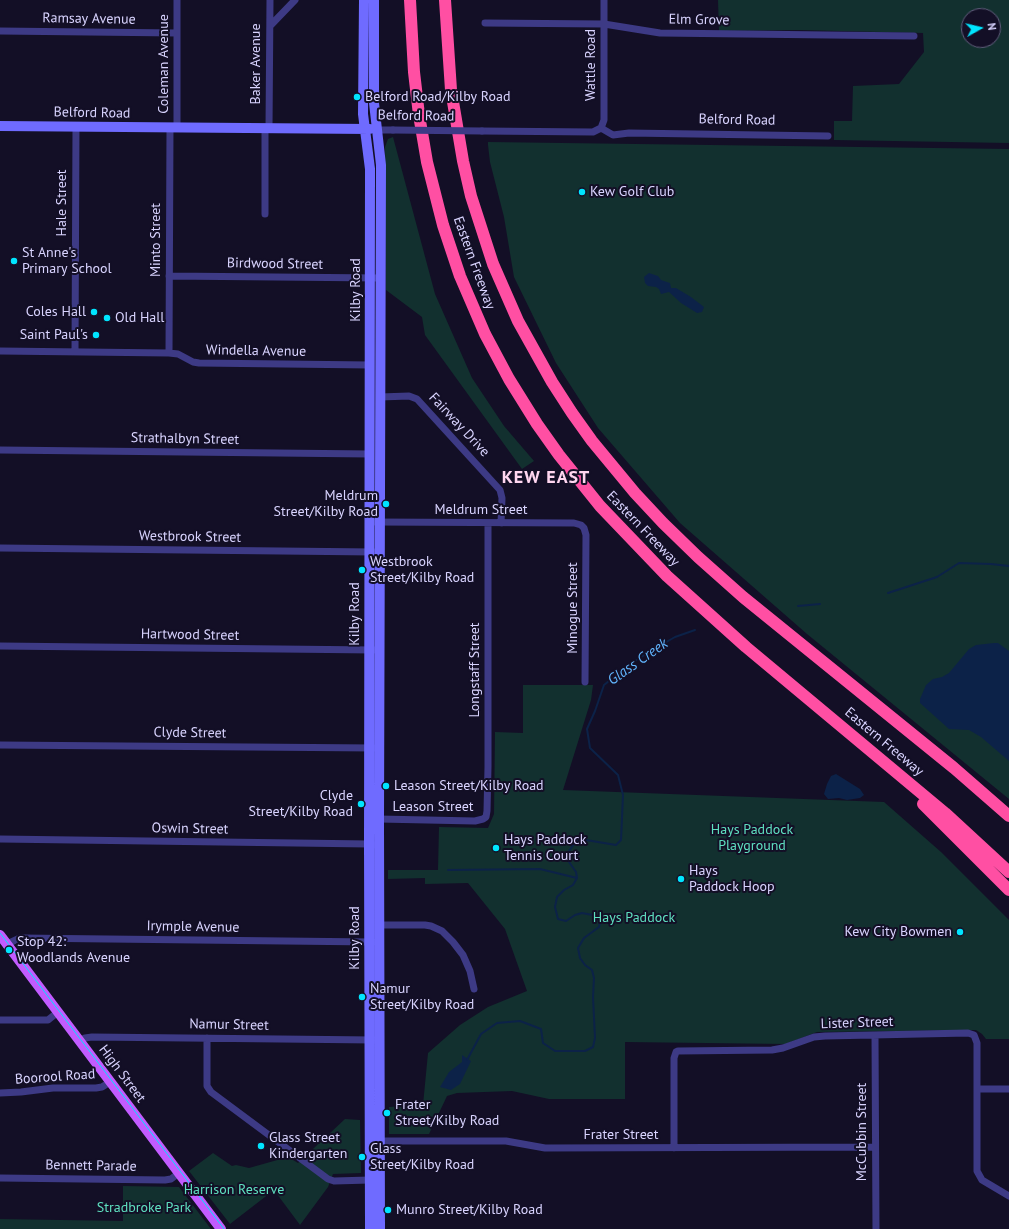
<!DOCTYPE html>
<html>
<head>
<meta charset="utf-8">
<style>
	body { margin:0 }
	#map { position:relative; width:1009px; height:1229px; overflow:hidden; background:#130f26; font-family:"PT Sans",sans-serif }
	canvas { display:block }
	.north { position:absolute; left:961px; top:8px; width:40px; height:40px; box-sizing:border-box; background:#130f26; border:1px solid #625e7d; border-radius:50%; rotate:82deg; font-size:11px; font-weight:700; line-height:16px; text-align:center; color:#d9d4ff }
	.north::after { content:''; display:block; margin:auto; width:14px; height:18px; background:#00e5ff; clip-path:polygon(50% 0,100% 100%,50% 72%,0 100%) }
</style>
</head>
<body>
<div id="map">
<canvas width="1009" height="1229"></canvas>
<div class="north">N</div>
</div>
<script>
const c = document.querySelector('canvas').getContext('2d');
c.lineJoin = 'round';
function fill(path, color) {
  c.fillStyle = color;
  c.fill(path, 'evenodd');
}
function toPath(rows) {
  const path = new Path2D();
  for (const r of rows) {
    path.moveTo(r[0], r[1]);
    for (let i = 2; i < r.length; i += 2) path.lineTo(r[i], r[i + 1]);
  }
  return path;
}
function trace(path, color, width, dash) {
  c.strokeStyle = color;
  c.lineWidth = width;
  c.lineCap = dash ? 'butt' : 'round';
  c.setLineDash(dash || []);
  c.stroke(path);
}
function write(font, color, halo, rows, align = 'center') {
  c.font = font + ' "PT Sans",sans-serif';
  c.lineWidth = 4;
  c.setLineDash([]);
  c.textBaseline = 'middle';
  c.strokeStyle = halo;
  c.fillStyle = color;
  for (const [text, x, y, turn = 0] of rows) {
    c.save();
    c.translate(x, y);
    c.rotate((+turn || 0) * Math.PI / 180);
    c.textAlign = isNaN(turn) ? turn : align;
    if (halo) c.strokeText(text, 0, 0);
    c.fillText(text, 0, 0);
    c.restore();
  }
}
const green = toPath([
	[718,0,1009,0,1009,143,834,140,834,121,852,121,853,86,899,84,924,52,923,33,798,30,719,31],
	[969,16,993,16,993,40,969,40],
	[393,137,435,294,472,378,504,426,534,461,522,469,425,335,422,317,386,290,385,147,388,139],
	[488,142,1009,149,1009,799,807,634,680,523,598,428,556,363,514,277,504,217,490,162,488,145],
	[523,685,593,685,591,700,563,790,884,802,941,852,1009,920,1009,1039,986,1039,982,1034,976,1030,817,1032,786,1044,625,1042,625,1099,549,1099,512,1091,457,1093,447,1096,429,1134,389,1134,389,1107,423,1105,428,1053,460,1025,488,1007,527,991,505,929,468,883,425,884,425,878,388,879,388,870,438,870,439,827,488,828,494,814,495,732,523,733],
	[345,1119,360,1120,361,1173,333,1174,328,1187,300,1225,274,1190,230,1224,189,1171,213,1153,232,1166,236,1165,249,1168,288,1157,298,1163],
	[123,1186,179,1187,211,1229,0,1229,0,1219,123,1221]
]);
const water = toPath([
	[649,273,658,276,661,280,670,283,671,288,676,288,691,297,704,307,702,312,697,313,681,303,669,292,661,294,659,289,656,287,648,286,645,283,644,277],
	[994,643,998,643,1009,651,1009,761,981,737,969,730,949,729,920,703,920,699,926,685,933,679,942,677,949,673,969,649,976,645],
	[836,774,860,789,864,795,860,798,847,800,839,798,828,799,824,794,827,784,831,776],
	[462,1055,471,1061,460,1084,451,1090,440,1087,449,1072,462,1062]
]);
const stream = toPath([
	[888,593,937,577,959,563,991,564,1009,566],
	[798,606,820,604],
	[448,870,540,869,577,878],
	[467,1060,481,1034,497,1023,520,1021,541,1029,543,1043,555,1051,585,1051,593,1047,595,1038,593,997,594,978,592,970,585,965,580,958,578,948,584,938,599,927,600,922,598,916,582,913,575,915,566,921,558,919,555,907,557,897,564,890,573,885,577,878,576,872,567,859,569,851,574,844,580,839,616,845,621,840,623,795,618,775,590,748,587,729,595,711,604,685,629,665,649,652,675,637,695,630]
]);
const street = toPath([
	[485,23,604,24,660,33,914,36],
	[270,26,295,0],
	[0,31,177,33],
	[177,128,177,0],
	[269,128,270,0],
	[601,128,613,135,629,133,828,136],
	[601,128,604,120,604,0],
	[376,130,393,130],
	[482,131,593,132,601,128],
	[265,214,265,128],
	[169,276,380,278],
	[0,351,169,353,178,354,193,362,199,363,370,365],
	[75,352,76,126],
	[169,353,170,128],
	[380,397,409,396,417,399,500,490,502,498,501,523],
	[0,450,370,454],
	[375,522,574,523,581,525,584,528,586,535,585,682],
	[0,548,374,552],
	[0,646,374,650],
	[0,745,374,748],
	[379,819,475,821,483,819,486,817,487,811,488,767,488,523],
	[0,839,369,844,374,845],
	[379,925,425,925,431,926,442,931,453,942,463,955,470,971,474,989],
	[7,944,20,938,373,942],
	[0,1020,48,1020,58,1012],
	[875,1035,876,1229],
	[207,1038,207,1086,211,1092,328,1179,334,1181,370,1180],
	[79,1041,85,1038,92,1037,374,1040],
	[977,1089,1009,1089],
	[0,1093,21,1092,53,1088,96,1088,102,1087,110,1082],
	[377,1143,380,1141,506,1141,545,1148,875,1147],
	[674,1148,674,1058,676,1052,678,1051,772,1050,783,1048,814,1037,825,1036,968,1033,974,1035,977,1043,977,1171,982,1180,1009,1196],
	[0,1178,165,1180,171,1179,179,1173]
]);
const secondary = toPath([
	[364,0,363,114,370,169,369,844,370,1229],
	[374,0,374,103,381,165,379,819,380,1229],
	[0,126,370,129]
]);
const primary = toPath([
	[0,935,221,1229]
]);
const highway = toPath([
	[410,0,414,72,419,115,427,162,443,225,460,276,485,334,509,379,537,424,559,455,600,506,667,576,746,647,945,813,1009,872],
	[445,0,451,90,463,161,471,196,493,264,518,321,552,382,572,413,592,441,635,493,663,523,698,557,743,597,954,768,1009,816],
	[923,804,1009,890]
]);
const tram = toPath([
	[0,933,224,1229]
]);
const streetBridge = toPath([
	[393,130,482,131]
]);
const markers = [
	[357,97,4,"#00e5ff"],
	[582,192,4,"#00e5ff"],
	[14,261,4,"#00e5ff"],
	[94,312,4,"#00e5ff"],
	[107,318,4,"#00e5ff"],
	[96,335,4,"#00e5ff"],
	[386,504,4,"#00e5ff"],
	[362,570,4,"#00e5ff"],
	[386,786,4,"#00e5ff"],
	[361,804,4,"#00e5ff"],
	[496,848,4,"#00e5ff"],
	[681,879,4,"#00e5ff"],
	[960,932,4,"#00e5ff"],
	[9,950,4,"#00e5ff"],
	[362,997,4,"#00e5ff"],
	[387,1113,4,"#00e5ff"],
	[261,1146,4,"#00e5ff"],
	[362,1157,4,"#00e5ff"],
	[388,1210,4,"#00e5ff"]
];
const streetNames = [
	["Ramsay Avenue",89,19,1],
	["Elm Grove",699,20,1],
	["Coleman Avenue",164,64,-90],
	["Baker Avenue",256,64,-90],
	["Wattle Road",591,65,-90],
	["Belford Road",92,113,1],
	["Belford Road",416,116,1],
	["Belford Road",737,120,1],
	["Hale Street",62,203,-90],
	["Minto Street",156,240,-90],
	["Eastern Freeway",474,263,70],
	["Birdwood Street",275,264,1],
	["Kilby Road",356,290,-90],
	["Windella Avenue",256,351,1],
	["Fairway Drive",459,425,47],
	["Strathalbyn Street",185,439,1],
	["Meldrum Street",481,510],
	["Eastern Freeway",643,529,46],
	["Westbrook Street",190,537,1],
	["Minogue Street",573,608,-90],
	["Kilby Road",355,614,-90],
	["Hartwood Street",190,635,1],
	["Longstaff Street",475,670,-90],
	["Clyde Street",190,733,1],
	["Eastern Freeway",884,742,40],
	["Leason Street",433,807],
	["Oswin Street",190,829,1],
	["Irymple Avenue",193,927,1],
	["Kilby Road",355,938,-90],
	["Lister Street",857,1023,-2],
	["Namur Street",229,1025,1],
	["High Street",122,1074,53],
	["Boorool Road",55,1077,-4],
	["McCubbin Street",862,1132,-90],
	["Frater Street",621,1135],
	["Bennett Parade",91,1166,1]
];
const poiNames = [
	["Belford Road/Kilby Road",365,97],
	["Kew Golf Club",590,192],
	["St Anne's",22,253],
	["Primary School",22,269],
	["Coles Hall",86,312,"right"],
	["Old Hall",115,318],
	["Saint Paul's",88,335,"right"],
	["Meldrum",378,496,"right"],
	["Street/Kilby Road",378,512,"right"],
	["Westbrook",370,562],
	["Street/Kilby Road",370,578],
	["Leason Street/Kilby Road",394,786],
	["Clyde",353,796,"right"],
	["Street/Kilby Road",353,812,"right"],
	["Hays Paddock",504,840],
	["Tennis Court",504,856],
	["Hays",689,871],
	["Paddock Hoop",689,887],
	["Kew City Bowmen",952,932,"right"],
	["Stop 42:",17,942],
	["Woodlands Avenue",17,958],
	["Namur",370,989],
	["Street/Kilby Road",370,1005],
	["Frater",395,1105],
	["Street/Kilby Road",395,1121],
	["Glass Street",269,1138],
	["Kindergarten",269,1154],
	["Glass",370,1149],
	["Street/Kilby Road",370,1165],
	["Munro Street/Kilby Road",396,1210]
];
const parkNames = [
	["Hays Paddock",752,830],
	["Playground",752,846],
	["Hays Paddock",634,918],
	["Harrison Reserve",234,1190],
	["Stradbroke Park",144,1208]
];
const waterNames = [
	["Glass Creek",638,662,-35]
];
const districtNames = [
	["KEW EAST",546,478]
];
fill(green, '#12302f');
fill(water, '#0c2248');
trace(stream, '#0c2248', 2);
trace(street, '#3d3a85', 7);
trace(secondary, '#6f6bff', 10);
trace(primary, '#c25bff', 10);
trace(highway, '#ff4fa3', 12);
trace(tram, '#00e5ff', 1);
trace(streetBridge, '#3d3a85', 7);
for (const [x, y, r, color] of markers) {
  const dot = new Path2D();
  dot.arc(x, y, r, 0, 2 * Math.PI);
  c.fillStyle = color;
  c.fill(dot);
  trace(dot, '#130f26', 1.5);
}
write('14px', '#d9d4ff', '#130f26', streetNames);
write('14px', '#d9d4ff', '#130f26', poiNames, 'left');
write('14px', '#5fe0c0', '#130f26', parkNames);
write('italic 15px', '#62b6ff', '#130f26', waterNames);
c.letterSpacing = '1px';
write('bold 18px', '#ffd6f0', '#130f26', districtNames);
c.letterSpacing = '0px';
</script>
</body>
</html>
